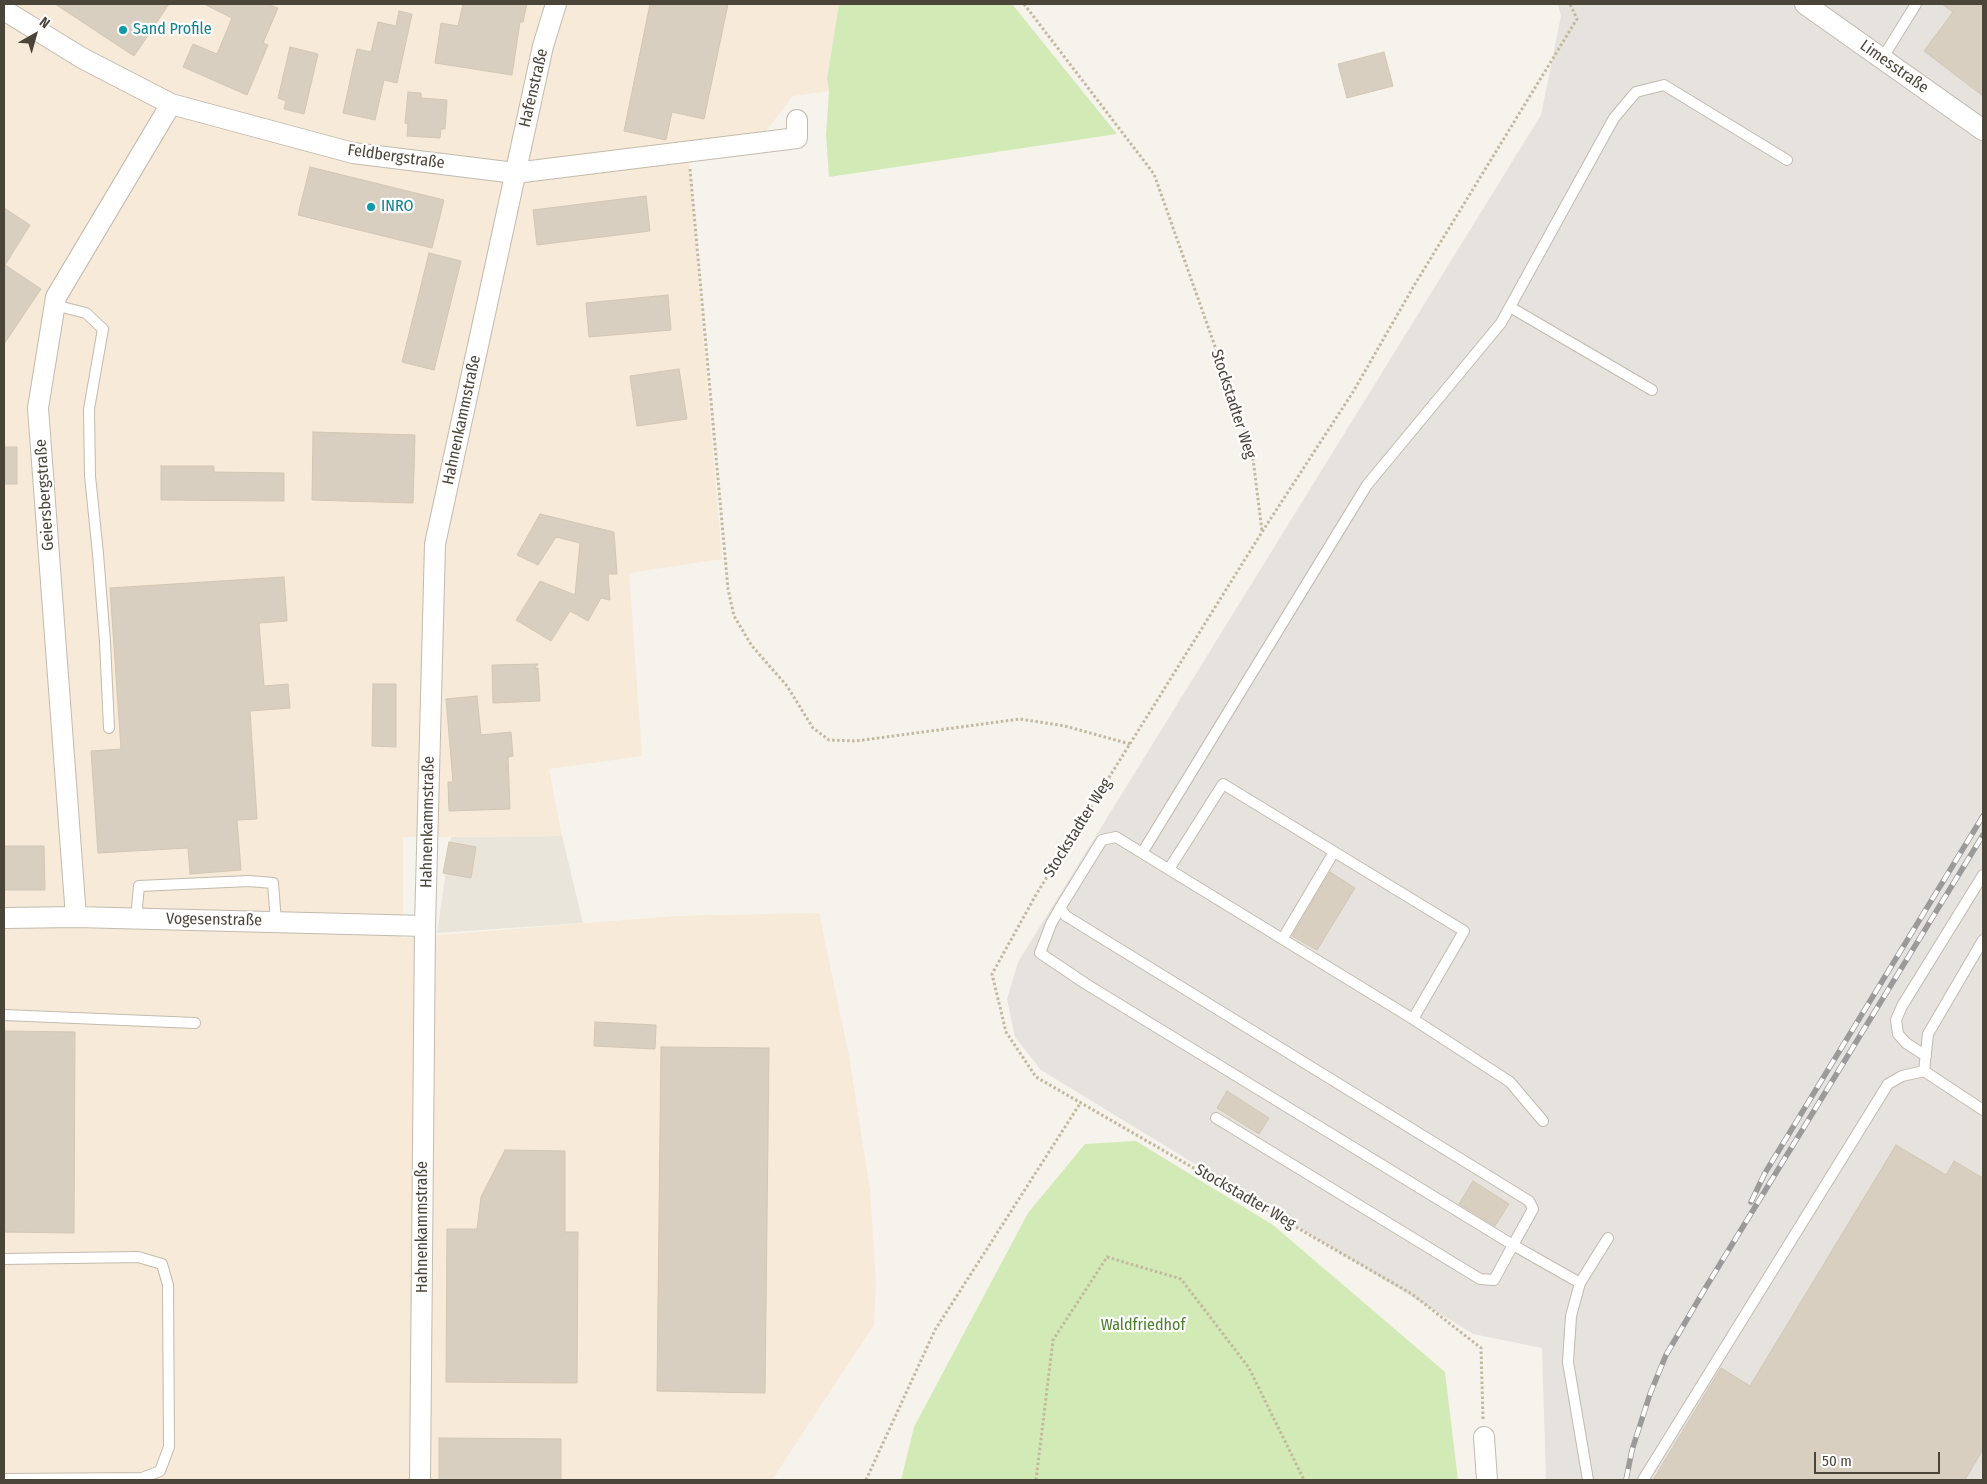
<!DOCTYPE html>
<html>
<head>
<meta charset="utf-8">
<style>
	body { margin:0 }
	#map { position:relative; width:1987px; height:1484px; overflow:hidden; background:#f6f3ec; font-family:"Fira Sans Condensed",sans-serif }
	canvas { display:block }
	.frame { position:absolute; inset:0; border:5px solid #4b4439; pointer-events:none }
	.north { position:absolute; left:10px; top:10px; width:50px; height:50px; -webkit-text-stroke:4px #fff; paint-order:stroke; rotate:38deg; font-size:14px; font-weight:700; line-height:20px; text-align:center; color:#4b4439 }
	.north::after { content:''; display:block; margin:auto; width:18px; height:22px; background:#4b4439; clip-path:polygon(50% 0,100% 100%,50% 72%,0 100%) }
	.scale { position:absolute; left:1814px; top:1452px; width:126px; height:22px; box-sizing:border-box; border:2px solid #4b4439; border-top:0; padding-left:6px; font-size:15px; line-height:18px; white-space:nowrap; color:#4b4439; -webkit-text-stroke:4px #fff; paint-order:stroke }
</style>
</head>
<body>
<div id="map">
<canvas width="1987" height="1484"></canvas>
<div class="frame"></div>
<div class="north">N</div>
<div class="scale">50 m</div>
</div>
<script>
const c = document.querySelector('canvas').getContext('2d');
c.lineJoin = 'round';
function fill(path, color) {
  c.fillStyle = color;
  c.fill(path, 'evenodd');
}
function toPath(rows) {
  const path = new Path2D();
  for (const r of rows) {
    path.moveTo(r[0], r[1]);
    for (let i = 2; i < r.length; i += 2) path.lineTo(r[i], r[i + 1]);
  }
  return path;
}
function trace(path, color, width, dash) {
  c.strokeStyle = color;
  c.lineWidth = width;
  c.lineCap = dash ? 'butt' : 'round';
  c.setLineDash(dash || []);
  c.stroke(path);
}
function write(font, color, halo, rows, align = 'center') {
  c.font = font + ' "Fira Sans Condensed",sans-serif';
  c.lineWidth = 4.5;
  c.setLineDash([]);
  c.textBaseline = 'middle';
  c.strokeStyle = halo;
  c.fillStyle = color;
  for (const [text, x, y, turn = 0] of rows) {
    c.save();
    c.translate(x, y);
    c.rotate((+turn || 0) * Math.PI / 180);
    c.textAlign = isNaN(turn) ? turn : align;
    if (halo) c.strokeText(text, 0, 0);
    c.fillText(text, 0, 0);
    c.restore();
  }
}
const residential = toPath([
	[562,836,583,923,437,933,451,837]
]);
const commercial = toPath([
	[4,4,839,4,827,79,829,91,793,96,762,136,687,144,722,559,629,573,642,756,549,769,562,836,403,837,403,938,674,916,819,913,849,1056,870,1190,876,1283,874,1325,772,1480,4,1480]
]);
const industrial = toPath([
	[1558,4,1983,4,1983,1480,1546,1480,1542,1348,1473,1334,1041,1070,1015,1037,1007,999,1018,962,1541,115,1561,16]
]);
const green = toPath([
	[839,4,1012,4,1117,134,829,177,826,135,829,91,827,79],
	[1136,1141,1273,1225,1445,1372,1458,1480,901,1480,914,1427,1028,1213,1085,1144]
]);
const building = toPath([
	[55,4,169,4,134,56,55,4],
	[204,4,267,4,278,8,263,43,268,45,247,95,183,67,193,44,217,54,232,18,204,4],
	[463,4,527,4,523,22,520,22,512,75,435,63,441,23,458,26,463,4],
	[650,4,728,4,704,119,672,112,666,140,624,131,650,4],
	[1942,4,1983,4,1983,96,1924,51,1953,12,1942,4],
	[399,11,412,14,397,83,384,80,375,120,343,113,357,49,371,52,378,22,396,26,399,11],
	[290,47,318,54,304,114,284,109,286,101,278,98,290,47],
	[1384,52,1393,86,1347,98,1338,64,1384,52],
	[408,92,421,93,421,98,447,100,445,129,441,129,440,138,407,136,408,124,405,123,408,92],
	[310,167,444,200,432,248,298,215,310,167],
	[646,196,650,231,537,245,533,210,646,196],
	[4,208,30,225,5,265,41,289,4,344,4,208],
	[429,253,461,261,434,370,402,362,429,253],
	[668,295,671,330,589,337,586,303,668,295],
	[679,369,687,419,637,426,630,376,679,369],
	[313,432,415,435,413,503,312,500,313,432],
	[4,447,17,447,17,484,4,484,4,447],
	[161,466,214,466,214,472,284,473,284,501,161,500,161,466],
	[540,514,614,532,617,574,608,574,610,600,601,598,588,621,570,611,551,641,516,620,540,581,575,595,580,543,556,537,538,565,517,555,540,514],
	[284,577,287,621,259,623,264,686,288,684,290,708,250,711,257,819,237,820,241,870,190,874,188,848,98,853,91,751,121,749,110,588,284,577],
	[538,664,534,669,538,668,540,701,493,703,492,665,538,664],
	[373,684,396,684,396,747,372,746,373,684],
	[477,696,481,735,511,732,513,756,508,757,510,809,449,811,448,782,453,782,446,699,477,696],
	[449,842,476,847,471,878,443,873,449,842],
	[4,846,44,846,45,890,4,890,4,846],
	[1330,872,1355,888,1317,950,1292,936,1330,872],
	[595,1022,656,1025,655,1049,594,1046,595,1022],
	[4,1031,75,1032,74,1233,4,1232,4,1031],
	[661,1047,769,1048,765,1393,657,1391,661,1047],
	[1227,1091,1269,1118,1259,1134,1217,1108,1227,1091],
	[1896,1145,1946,1175,1954,1161,1983,1178,1983,1449,1965,1480,1653,1480,1721,1368,1750,1386,1896,1145],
	[505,1150,565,1151,565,1232,578,1232,577,1383,446,1382,447,1229,477,1229,481,1197,505,1150],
	[1473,1181,1509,1204,1495,1226,1459,1204,1473,1181],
	[439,1438,561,1439,561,1480,439,1480,439,1438]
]);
const path = toPath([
	[1024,4,1154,174,1252,451,1262,531],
	[690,169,728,589,734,616,752,646,787,686,813,728,829,740,856,741,1020,719,1065,726,1130,744],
	[1483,1419,1481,1348,1412,1294,1036,1077,1006,1032,992,974,1037,893,1262,532,1353,392,1415,284,1577,19,1570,4],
	[866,1480,935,1330,1081,1102],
	[1036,1480,1053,1340,1107,1257,1181,1279,1249,1368,1304,1480]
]);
const service = toPath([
	[1882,59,1916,4],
	[54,305,86,313,103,329,89,409,90,476,98,554,105,642,109,728],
	[1510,307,1652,390],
	[1142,853,1367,485,1501,323,1614,118,1636,92,1664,85,1787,160],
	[1169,869,1223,784,1464,931,1413,1019],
	[1060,908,1051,924,1040,953,1086,984,1513,1245,1494,1280,1480,1279,1216,1118],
	[136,918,139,886,249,881,273,883,276,922],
	[1283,938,1334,852],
	[4,1015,195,1023],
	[1926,1056,1906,1043,1898,1034,1896,1020,1902,1006,1983,875],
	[1924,1071,1928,1034,1983,940],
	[1543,1121,1510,1082,1413,1019,1116,837,1102,840,1060,908,1066,916,1529,1201,1533,1209,1513,1245,1580,1283],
	[4,1259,138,1257,162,1264,168,1285,169,1447,160,1471,142,1478,4,1479],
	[1588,1480,1568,1362,1571,1316,1580,1283,1608,1238],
	[1643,1480,1888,1084,1902,1076,1924,1071,1983,1110]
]);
const minor = toPath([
	[1805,4,1983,130],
	[4,10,82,58,171,104,353,153,515,173,797,138,797,120],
	[76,917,38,408,56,297,171,104],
	[4,918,76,917,425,926],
	[1484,1437,1487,1480],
	[420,1480,425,926,435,544,543,46,556,4]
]);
const rail = toPath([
	[1751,1202,1765,1173,1983,816],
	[1626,1480,1632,1450,1650,1394,1666,1355,1706,1287,1983,835]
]);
const markers = [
	[123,30,5,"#0f9aa8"],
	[371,207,5,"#0f9aa8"]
];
const cultureNames = [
	["Sand Profile",133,30],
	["INRO",381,207]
];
const streetNames = [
	["Limesstraße",1894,67,35],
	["Hafenstraße",534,88,-77],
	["Feldbergstraße",396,157,8],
	["Stockstadter Weg",1233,404,72],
	["Hahnenkammstraße",462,420,-78],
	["Geiersbergstraße",45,495,-94],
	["Hahnenkammstraße",428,822,-89],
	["Stockstadter Weg",1078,828,-58],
	["Vogesenstraße",214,920,1],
	["Stockstadter Weg",1245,1197,30],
	["Hahnenkammstraße",423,1227,-90]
];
const parkNames = [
	["Waldfriedhof",1143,1326]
];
fill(residential, '#eae5da');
fill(commercial, '#f7ead8');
fill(industrial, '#e6e2dd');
fill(green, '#d2eab5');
fill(building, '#d8cfc1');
trace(building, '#d3c7b4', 1);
trace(service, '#c2bbae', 12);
trace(minor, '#c2bbae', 22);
trace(path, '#c4b79f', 3, [2.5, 2.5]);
trace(service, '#fff', 10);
trace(minor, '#fff', 20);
trace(rail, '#9a9a9a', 5.5);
trace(rail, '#fff', 4, [11]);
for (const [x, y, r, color] of markers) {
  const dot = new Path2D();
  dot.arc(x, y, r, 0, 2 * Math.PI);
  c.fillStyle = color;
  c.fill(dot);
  trace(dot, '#fff', 2);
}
write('16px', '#0d838f', '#fff', cultureNames, 'left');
write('16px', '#4b4439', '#fff', streetNames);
write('16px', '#4a7f2a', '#fff', parkNames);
</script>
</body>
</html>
